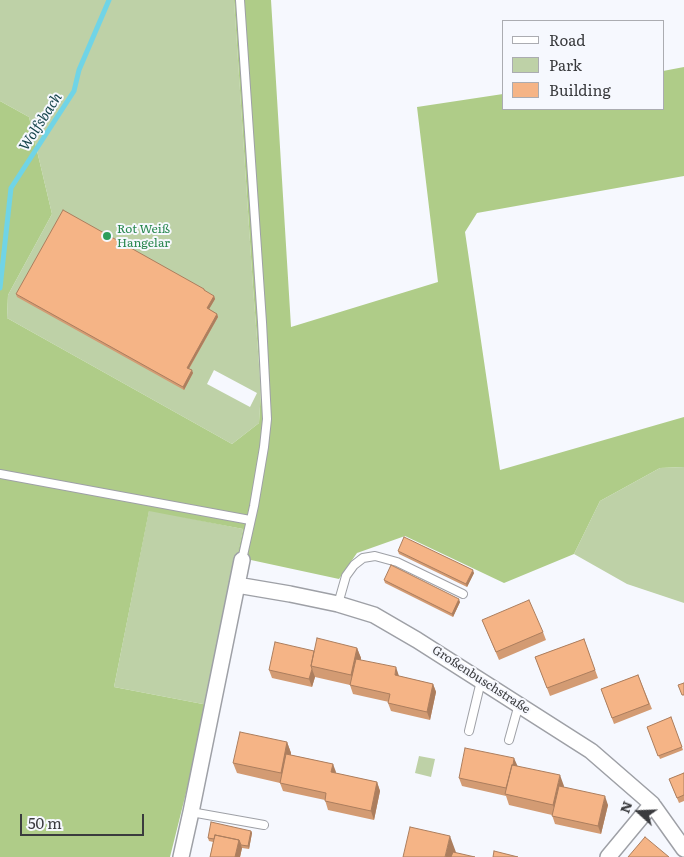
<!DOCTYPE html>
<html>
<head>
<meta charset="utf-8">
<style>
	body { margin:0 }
	#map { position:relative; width:684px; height:857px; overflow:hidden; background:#f6f8fe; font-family:Literata,serif }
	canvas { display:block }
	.legend { position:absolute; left:502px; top:20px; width:162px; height:90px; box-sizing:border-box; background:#f6f8fe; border:1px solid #abacb1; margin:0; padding:6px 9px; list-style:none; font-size:15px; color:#3a3b3e }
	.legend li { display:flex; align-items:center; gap:10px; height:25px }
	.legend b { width:25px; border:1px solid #abacb1 }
	.north { position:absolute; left:614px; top:787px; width:50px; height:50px; -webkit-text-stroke:4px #f6f8fe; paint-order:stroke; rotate:290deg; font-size:14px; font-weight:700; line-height:20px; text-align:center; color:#3a3b3e }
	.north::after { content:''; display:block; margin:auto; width:18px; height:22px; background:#3a3b3e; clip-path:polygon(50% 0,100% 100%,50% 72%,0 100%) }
	.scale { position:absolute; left:20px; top:814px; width:124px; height:22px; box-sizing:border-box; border:2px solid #3a3b3e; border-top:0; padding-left:6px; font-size:15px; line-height:18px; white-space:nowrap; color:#3a3b3e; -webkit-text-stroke:4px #f6f8fe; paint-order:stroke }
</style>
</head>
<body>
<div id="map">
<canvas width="684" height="857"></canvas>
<ul class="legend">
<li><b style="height:6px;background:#fff"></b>Road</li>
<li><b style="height:14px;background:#bed1a7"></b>Park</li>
<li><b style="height:14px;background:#f5b486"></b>Building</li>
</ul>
<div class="north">N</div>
<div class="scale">50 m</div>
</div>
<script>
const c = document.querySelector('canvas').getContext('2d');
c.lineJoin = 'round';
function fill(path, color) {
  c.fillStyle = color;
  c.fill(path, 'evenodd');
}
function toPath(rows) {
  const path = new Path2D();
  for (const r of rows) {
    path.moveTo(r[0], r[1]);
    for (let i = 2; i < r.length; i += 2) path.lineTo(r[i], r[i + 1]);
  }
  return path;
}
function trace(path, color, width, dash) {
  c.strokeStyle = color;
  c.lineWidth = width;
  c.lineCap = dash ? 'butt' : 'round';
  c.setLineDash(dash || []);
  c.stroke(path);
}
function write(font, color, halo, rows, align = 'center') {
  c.font = font + ' Literata,serif';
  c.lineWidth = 4;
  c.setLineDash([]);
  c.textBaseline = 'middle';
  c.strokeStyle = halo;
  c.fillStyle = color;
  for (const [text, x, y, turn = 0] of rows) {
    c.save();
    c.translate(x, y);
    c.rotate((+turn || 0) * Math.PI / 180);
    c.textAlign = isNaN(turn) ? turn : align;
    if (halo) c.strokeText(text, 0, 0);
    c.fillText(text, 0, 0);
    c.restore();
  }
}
const green = toPath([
	[0,0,234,0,253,287,261,390,259,423,232,444,7,318,8,295,52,214,29,117,0,101],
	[214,370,257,393,250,407,207,384],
	[684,467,684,603,627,584,574,554,600,501,660,468],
	[149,510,243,529,208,705,114,687],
	[419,756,435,759,431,777,415,773]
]);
const forest = toPath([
	[234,0,271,0,291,327,438,282,417,107,503,94,503,109,663,109,663,71,684,67,684,176,477,213,465,232,500,470,684,417,684,467,660,468,600,501,574,554,504,583,405,536,357,553,339,579,237,557,243,529,149,511,114,687,208,705,170,857,0,857,0,101,29,117,52,214,8,295,7,318,232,444,259,423,261,390,253,287]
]);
const stream = toPath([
	[0,288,11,188,74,91,79,70,109,0]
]);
const lane = toPath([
	[240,0,262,322,267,419,264,447,254,506,242,560],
	[0,474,250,520],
	[338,604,346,576,354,565,363,558,375,556,397,562,463,594],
	[469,731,481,681],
	[509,740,519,704],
	[191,812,264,825]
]);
const street = toPath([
	[237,585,290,594,338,604,374,615,417,640,591,751,652,804,684,849],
	[181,857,191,812,242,560],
	[608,857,652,804]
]);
const wall = toPath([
	[204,289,205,291,214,296,215,299,209,309,217,314,218,317,189,369,193,373,184,390,17,297,16,294],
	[398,551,474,573,467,587,399,554],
	[384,580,460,602,453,617,385,583],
	[482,620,543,632,546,640,499,660],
	[584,639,598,678,550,696,535,657],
	[357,648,361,658,361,660,399,676,433,684,436,692,430,720,391,711,388,703,389,702,353,694,350,685,315,677,312,687,272,678,269,670,314,651],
	[638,675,652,709,614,724,601,689],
	[671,717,683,750,660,759,647,727],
	[287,742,291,753,291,755,333,764,335,773,377,782,380,791,374,820,328,810,325,800,283,791,280,783,237,773,233,763],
	[517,766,564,786,563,787,608,805,601,834,555,824,552,815,509,805,506,796,462,786,459,778],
	[684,773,684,801,679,803,669,779],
	[251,831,252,833,249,849,242,848,240,857,210,857,213,842,209,841,208,838]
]);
const shadedWall = toPath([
	[214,296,215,299,208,311,207,308],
	[217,314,218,317,188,370,187,368],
	[192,370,193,373,184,390,183,387],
	[473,570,474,573,467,587,466,584],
	[459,599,460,602,453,617,452,614],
	[357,648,361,658,355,686,351,675],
	[396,667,399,676,398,684,395,675],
	[312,669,315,677,312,687,309,679],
	[433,684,436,692,430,720,427,712],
	[287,742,291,753,285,784,281,773],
	[514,758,518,767,511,797,508,788],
	[333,764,336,772,334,781,331,772],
	[560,775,564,786,557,816,553,805],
	[377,782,380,791,374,820,371,811],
	[605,796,608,805,601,834,598,826],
	[251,831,252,833,249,849,248,846],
	[450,836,457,855,456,857,445,857],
	[239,840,242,848,240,857,235,857]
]);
const building = toPath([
	[63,210,204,289,204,290,214,296,207,308,217,314,187,368,192,370,183,387,16,294,63,210],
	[404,537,473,570,466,584,398,551,404,537],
	[391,565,459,599,452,614,384,580,391,565],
	[529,600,543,632,496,652,482,620,529,600],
	[317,638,357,648,351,675,311,666,317,638],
	[584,639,595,670,547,688,535,657,584,639],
	[275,642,314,651,311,666,312,669,309,679,269,670,275,642],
	[356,659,396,667,395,675,433,684,427,712,388,703,390,694,350,685,356,659],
	[638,675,649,704,612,718,601,689,638,675],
	[684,683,684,695,682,695,678,685,684,683],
	[671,717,682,747,658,756,647,727,671,717],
	[240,732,287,742,281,773,233,763,240,732],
	[465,748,514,758,513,765,512,765,506,788,459,778,465,748],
	[286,754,333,764,331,772,377,782,371,811,325,801,326,793,280,783,286,754],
	[512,765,560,775,553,805,505,794,512,765],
	[684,773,684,795,677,798,669,779,684,773],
	[559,786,605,796,598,826,552,816,559,786],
	[211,822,251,831,248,846,241,845,239,840,215,835,214,839,208,838,211,822],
	[410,827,450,836,445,857,403,857,410,827],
	[215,835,239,840,235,857,210,857,215,835],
	[645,837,669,857,628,857,645,837],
	[494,851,518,857,493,857,494,851],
	[453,852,475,857,451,857,453,852]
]);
const markers = [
	[107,236,5,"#2e9e5b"]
];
const leisureNames = [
	["Rot Weiß",117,229],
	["Hangelar",117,243]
];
const streetNames = [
	["Großenbuschstraße",481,680,33]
];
const waterNames = [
	["Wolfsbach",41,122,-57]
];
fill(green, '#bed1a7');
fill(forest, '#afcc88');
trace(stream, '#70d4e6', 5);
trace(lane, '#9ea0a6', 10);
trace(street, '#9ea0a6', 18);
trace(lane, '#fff', 8);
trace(street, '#fff', 15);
fill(wall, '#d39b73');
fill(shadedWall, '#ac7e5e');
fill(building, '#f5b486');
trace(building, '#ac7e5e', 1);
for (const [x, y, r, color] of markers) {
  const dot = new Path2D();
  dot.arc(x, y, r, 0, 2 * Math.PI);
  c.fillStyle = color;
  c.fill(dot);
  trace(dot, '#f6f8fe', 2);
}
write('12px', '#27864d', '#f6f8fe', leisureNames, 'left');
write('12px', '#3a3b3e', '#f6f8fe', streetNames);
write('italic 14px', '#17454c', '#f6f8fe', waterNames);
</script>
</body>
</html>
